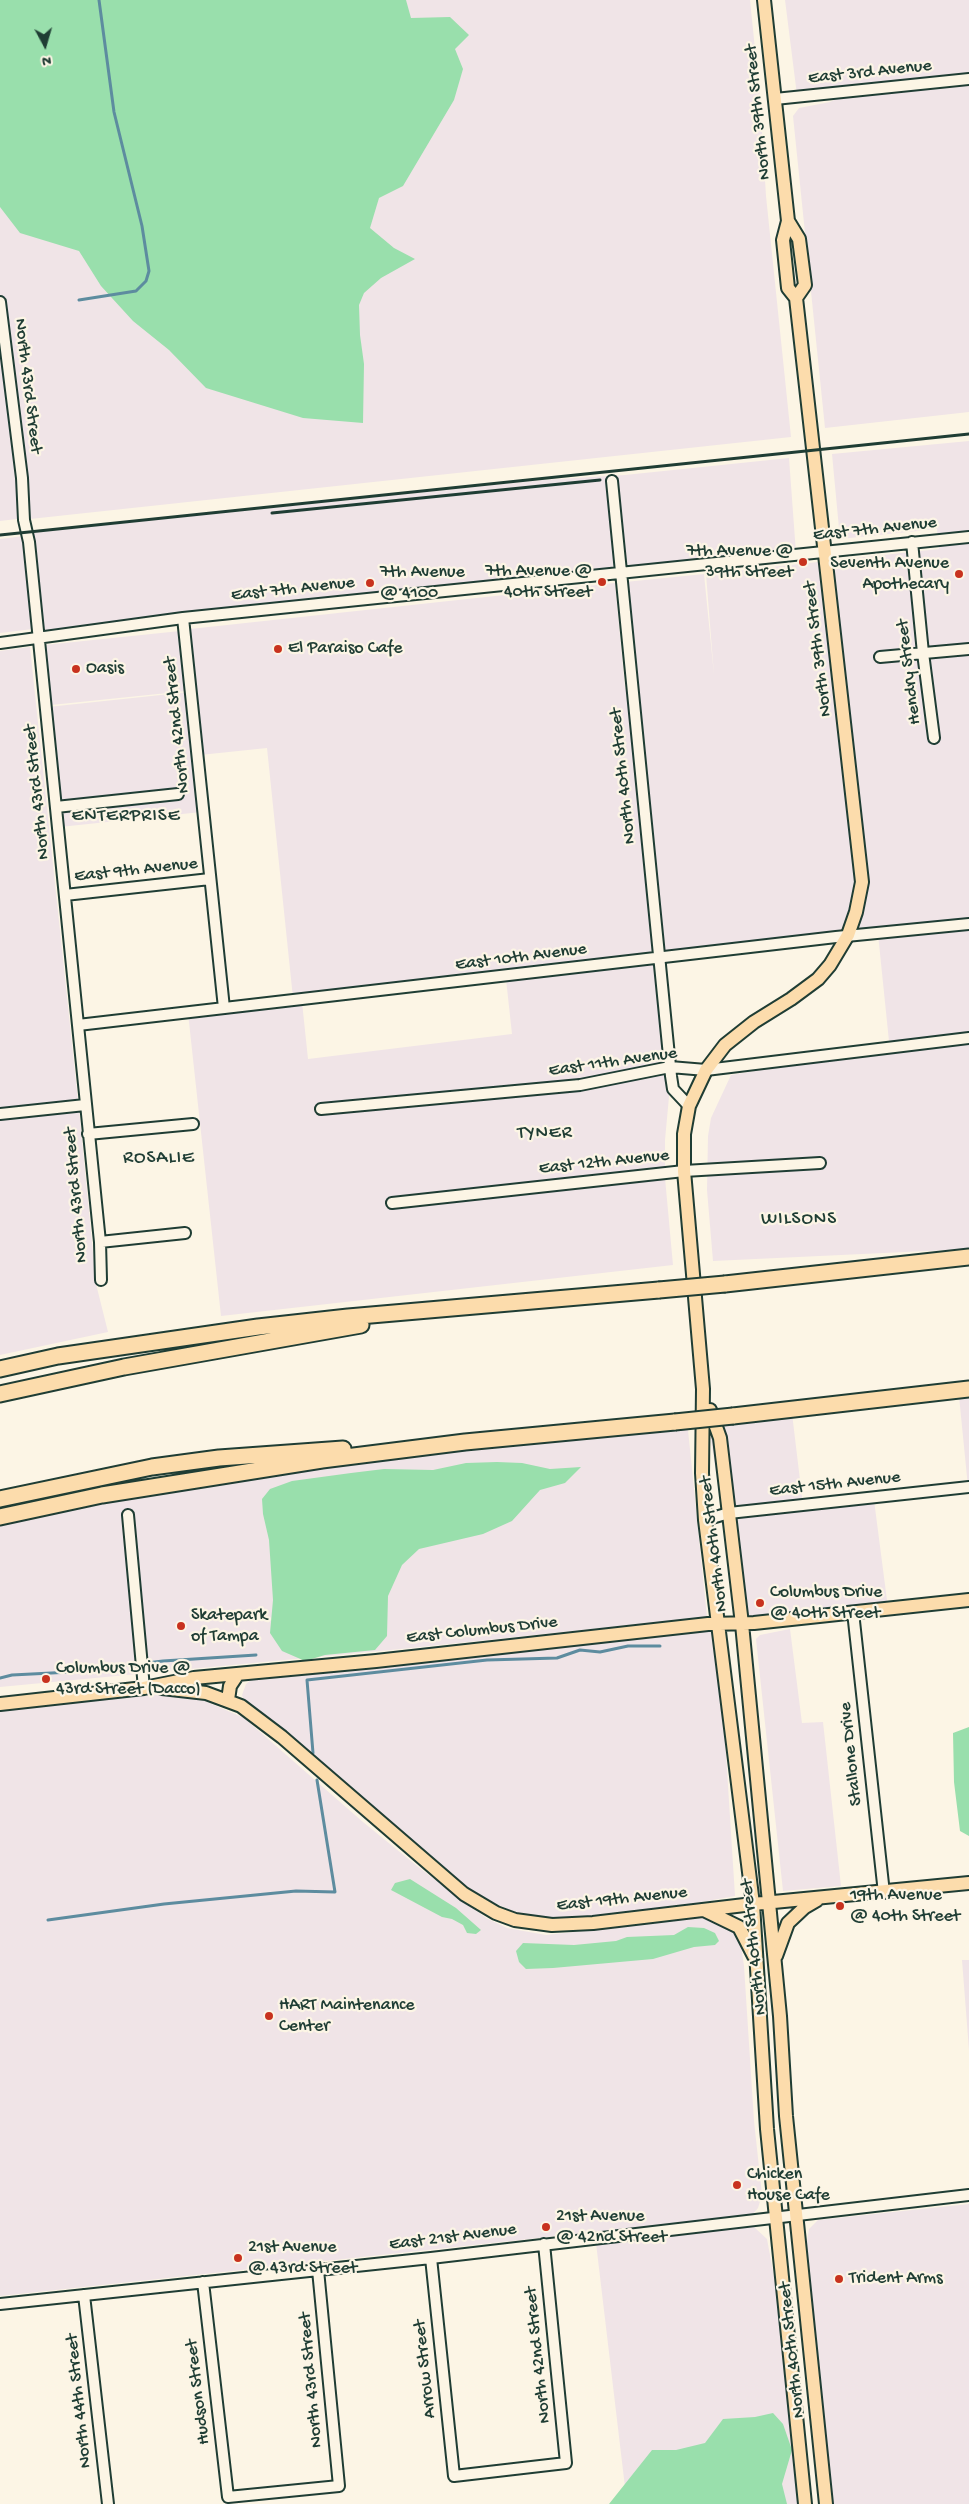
<!DOCTYPE html>
<html>
<head>
<meta charset="utf-8">
<style>
	body { margin:0 }
	#map { position:relative; width:969px; height:2504px; overflow:hidden; background:#fcf5e5; font-family:"Gochi Hand",sans-serif }
	canvas { display:block }
	.north { position:absolute; left:20px; top:20px; width:50px; height:50px; -webkit-text-stroke:4px #fcf5e5; paint-order:stroke; rotate:174deg; font-size:14px; font-weight:700; line-height:20px; text-align:center; color:#1f3d34 }
	.north::after { content:''; display:block; margin:auto; width:18px; height:22px; background:#1f3d34; clip-path:polygon(50% 0,100% 100%,50% 72%,0 100%) }
</style>
</head>
<body>
<div id="map">
<canvas width="969" height="2504"></canvas>
<div class="north">N</div>
</div>
<script>
const c = document.querySelector('canvas').getContext('2d');
c.lineJoin = 'round';
function fill(path, color) {
  c.fillStyle = color;
  c.fill(path, 'evenodd');
}
function toPath(rows) {
  const path = new Path2D();
  for (const r of rows) {
    path.moveTo(r[0], r[1]);
    for (let i = 2; i < r.length; i += 2) path.lineTo(r[i], r[i + 1]);
  }
  return path;
}
function trace(path, color, width, dash) {
  c.strokeStyle = color;
  c.lineWidth = width;
  c.lineCap = dash ? 'butt' : 'round';
  c.setLineDash(dash || []);
  c.stroke(path);
}
function write(font, color, halo, rows, align = 'center') {
  c.font = font + ' "Gochi Hand",sans-serif';
  c.lineWidth = 4.5;
  c.setLineDash([]);
  c.textBaseline = 'middle';
  c.strokeStyle = halo;
  c.fillStyle = color;
  for (const [text, x, y, turn = 0] of rows) {
    c.save();
    c.translate(x, y);
    c.rotate((+turn || 0) * Math.PI / 180);
    c.textAlign = isNaN(turn) ? turn : align;
    if (halo) c.strokeText(text, 0, 0);
    c.fillText(text, 0, 0);
    c.restore();
  }
}
const built = toPath([
	[400,0,750,0,760,98,766,196,791,437,30,519,15,400,25,518,0,521,0,102],
	[785,0,969,0,969,78,797,95],
	[969,85,969,412,825,428,793,116,799,108,830,102,838,98],
	[969,441,969,922,293,998,267,748,200,755,190,629,615,583,625,688,637,688,625,582,704,574,714,675,706,574,939,549,937,529,840,539,832,454],
	[789,458,796,553,40,632,29,533,542,480,625,475],
	[24,536,33,629,0,633,0,539],
	[180,631,187,691,51,705,45,645],
	[30,647,78,1101,0,1109,0,651],
	[189,692,201,812,60,827,48,707],
	[969,925,969,1249,713,1261,707,1190,708,1136,711,1118,731,1075,820,1060,890,1051,878,934],
	[659,961,672,1064,665,1140,665,1178,673,1265,221,1316,188,1013,302,1002,308,1059,512,1034,506,979],
	[79,1109,96,1284,108,1332,0,1355,0,1116],
	[969,1385,969,1487,968,1487,958,1386],
	[791,1405,803,1505,874,1500,888,1608,740,1622,707,1416],
	[687,1420,707,1617,401,1649,0,1687,0,1520,100,1494],
	[718,1628,735,1896,651,1911,558,1919,519,1914,481,1897,422,1852,244,1700,242,1695,246,1684,252,1679],
	[790,1629,802,1723,823,1722,841,1886,783,1891,756,1639,760,1635],
	[148,1691,198,1698,244,1718,363,1822,417,1866,486,1918,507,1928,546,1935,703,1918,725,1924,740,1938,744,1966,754,2121,762,2195,758,2208,752,2215,0,2296,0,1709],
	[962,1960,969,1960,969,2050],
	[969,2204,969,2504,828,2504,806,2248,809,2229,818,2220],
	[754,2227,767,2239,790,2362,804,2504,627,2504,596,2243]
]);
const green = toPath([
	[0,0,406,0,411,18,450,17,469,35,455,49,463,69,454,100,403,186,379,198,370,228,394,248,415,259,381,278,364,293,359,305,360,335,364,364,363,423,303,418,206,388,169,350,133,321,101,286,79,251,20,233,0,207],
	[497,1462,522,1463,550,1469,581,1467,565,1483,540,1490,512,1521,483,1534,419,1549,402,1565,388,1596,387,1636,375,1650,325,1655,305,1661,282,1651,270,1633,273,1600,269,1540,263,1514,262,1499,270,1489,292,1481,351,1473,384,1469,433,1470,466,1463],
	[969,1727,969,1836,960,1831,954,1782,953,1733],
	[410,1879,456,1908,481,1930,476,1934,467,1933,463,1925,452,1919,442,1917,391,1890,395,1883],
	[688,1927,704,1928,715,1933,719,1941,715,1945,694,1947,653,1959,553,1968,526,1969,519,1962,516,1951,523,1943,574,1945,616,1941,627,1937,674,1935],
	[773,2413,783,2424,792,2450,782,2484,787,2504,609,2504,652,2450,676,2450,705,2443,723,2419,755,2417]
]);
const stream = toPath([
	[79,300,136,291,146,281,149,271,142,226,114,112,99,0],
	[0,1678,12,1675,71,1672,163,1661,256,1655],
	[313,1753,307,1680,487,1660,557,1658,580,1650,600,1652,628,1646,660,1646],
	[48,1920,164,1904,296,1891,335,1892,317,1780]
]);
const minor = toPath([
	[775,99,969,79],
	[0,302,22,478,24,520,29,542,100,1242,101,1280],
	[612,481,671,1076,673,1089,689,1106],
	[912,542,923,653,934,738],
	[183,618,224,1008],
	[0,643,183,618,969,537],
	[880,657,969,649],
	[56,807,178,794],
	[65,895,210,879],
	[78,1025,836,937,969,924],
	[321,1109,580,1085,670,1067,706,1070,969,1038],
	[0,1114,85,1105],
	[88,1134,193,1124],
	[392,1203,684,1171,820,1163],
	[100,1242,185,1233],
	[128,1515,144,1688],
	[705,1520,729,1513,969,1487],
	[853,1612,884,1893],
	[431,2258,454,2476,566,2463,544,2244],
	[203,2282,228,2497,339,2486,318,2270],
	[84,2295,108,2504],
	[0,2304,431,2258,969,2195]
]);
const major = toPath([
	[764,0,788,221,783,240,788,288,796,298,862,882,856,912,848,935,830,965,818,979,791,999,754,1022,725,1045,706,1070,689,1106,684,1134,684,1171,703,1389,702,1473,705,1520,753,1904,767,2129,805,2504],
	[788,221,799,239,805,285,796,298],
	[710,1410,720,1438,742,1624,780,2016,786,2116,826,2504],
	[162,1688,206,1693,241,1706,282,1737,464,1894,496,1913,515,1920,552,1925,593,1923,753,1904,969,1883],
	[228,1700,230,1686,238,1674],
	[0,1704,144,1688,194,1678,376,1661,708,1624,754,1623,969,1600],
	[706,1911,739,1927,754,1956],
	[776,1956,788,1923,805,1907,817,1900]
]);
const highway = toPath([
	[725,1284,969,1257],
	[0,1369,58,1356,258,1327,348,1317,659,1290],
	[0,1394,124,1367,361,1325],
	[733,1416,969,1389],
	[0,1499,152,1467,219,1458,343,1449],
	[0,1517,102,1495,322,1460,465,1442,675,1422]
]);
const rail = toPath([
	[272,513,600,480],
	[0,535,969,434]
]);
const highwayBridge = toPath([
	[659,1290,725,1284],
	[675,1422,733,1416]
]);
const markers = [
	[803,562,5,"#c8321e"],
	[959,574,5,"#c8321e"],
	[602,582,5,"#c8321e"],
	[370,583,5,"#c8321e"],
	[278,649,5,"#c8321e"],
	[76,669,5,"#c8321e"],
	[760,1603,5,"#c8321e"],
	[181,1626,5,"#c8321e"],
	[46,1679,5,"#c8321e"],
	[840,1906,5,"#c8321e"],
	[269,2016,5,"#c8321e"],
	[737,2185,5,"#c8321e"],
	[546,2227,5,"#c8321e"],
	[238,2258,5,"#c8321e"],
	[839,2279,5,"#c8321e"]
];
const streetNames = [
	["East 3rd Avenue",870,73,-6],
	["North 39th Street",759,112,-96],
	["North 43rd Street",27,386,83],
	["East 7th Avenue",875,530,-6],
	["East 7th Avenue",293,590,-6],
	["North 39th Street",819,649,-97],
	["Hendry Street",910,672,-97],
	["North 42nd Street",178,725,-96],
	["North 40th Street",624,776,-96],
	["North 43rd Street",38,792,-96],
	["East 9th Avenue",136,871,-6],
	["East 10th Avenue",521,958,-7],
	["East 11th Avenue",613,1063,-8],
	["East 12th Avenue",604,1163,-6],
	["North 43rd Street",77,1195,-95],
	["East 15th Avenue",835,1485,-6],
	["North 40th Street",715,1544,-97],
	["East Columbus Drive",482,1631,-6],
	["Stallone Drive",852,1754,-96],
	["East 19th Avenue",622,1900,-6],
	["North 40th Street",755,1947,-96],
	["East 21st Avenue",453,2238,-7],
	["North 40th Street",793,2350,-96],
	["North 42nd Street",539,2355,-96],
	["Arrow Street",426,2369,-96],
	["North 43rd Street",312,2380,-95],
	["Hudson Street",199,2392,-97],
	["North 44th Street",80,2401,-96]
];
const poiNames = [
	["7th Avenue @",793,552,"right"],
	["39th Street",793,573,"right"],
	["Seventh Avenue",949,564,"right"],
	["Apothecary",949,585,"right"],
	["7th Avenue @",592,572,"right"],
	["40th Street",592,593,"right"],
	["7th Avenue",380,573],
	["@ 4100",380,594],
	["El Paraiso Cafe",288,649],
	["Oasis",86,669],
	["Columbus Drive",770,1593],
	["@ 40th Street",770,1614],
	["Skatepark",191,1616],
	["of Tampa",191,1637],
	["Columbus Drive @",56,1669],
	["43rd Street (Dacco)",56,1690],
	["19th Avenue",850,1896],
	["@ 40th Street",850,1917],
	["HART Maintenance",279,2006],
	["Center",279,2027],
	["Chicken",747,2175],
	["House Cafe",747,2196],
	["21st Avenue",556,2217],
	["@ 42nd Street",556,2238],
	["21st Avenue",248,2248],
	["@ 43rd Street",248,2269],
	["Trident Arms",849,2279]
];
const neighbourhoodNames = [
	["ENTERPRISE",126,817],
	["TYNER",545,1134],
	["ROSALIE",159,1159],
	["WILSONS",799,1220]
];
fill(built, '#f0e4e7');
fill(green, '#99dfac');
trace(stream, '#5d8c9f', 3);
trace(minor, '#1f3d34', 14);
trace(major, '#1f3d34', 16);
trace(highway, '#1f3d34', 19);
trace(minor, '#fcf5e5', 10);
trace(major, '#fcdcac', 12);
trace(highway, '#fcdcac', 15);
trace(rail, '#1f3d34', 3);
trace(highwayBridge, '#1f3d34', 19, []);
trace(highwayBridge, '#fcdcac', 15);
for (const [x, y, r, color] of markers) {
  const dot = new Path2D();
  dot.arc(x, y, r, 0, 2 * Math.PI);
  c.fillStyle = color;
  c.fill(dot);
  trace(dot, '#fcf5e5', 2);
}
write('18px', '#1f3d34', '#fcf5e5', streetNames);
write('18px', '#1f3d34', '#fcf5e5', poiNames, 'left');
c.letterSpacing = '1px';
write('19px', '#1f3d34', '#fcf5e5', neighbourhoodNames);
c.letterSpacing = '0px';
</script>
</body>
</html>
